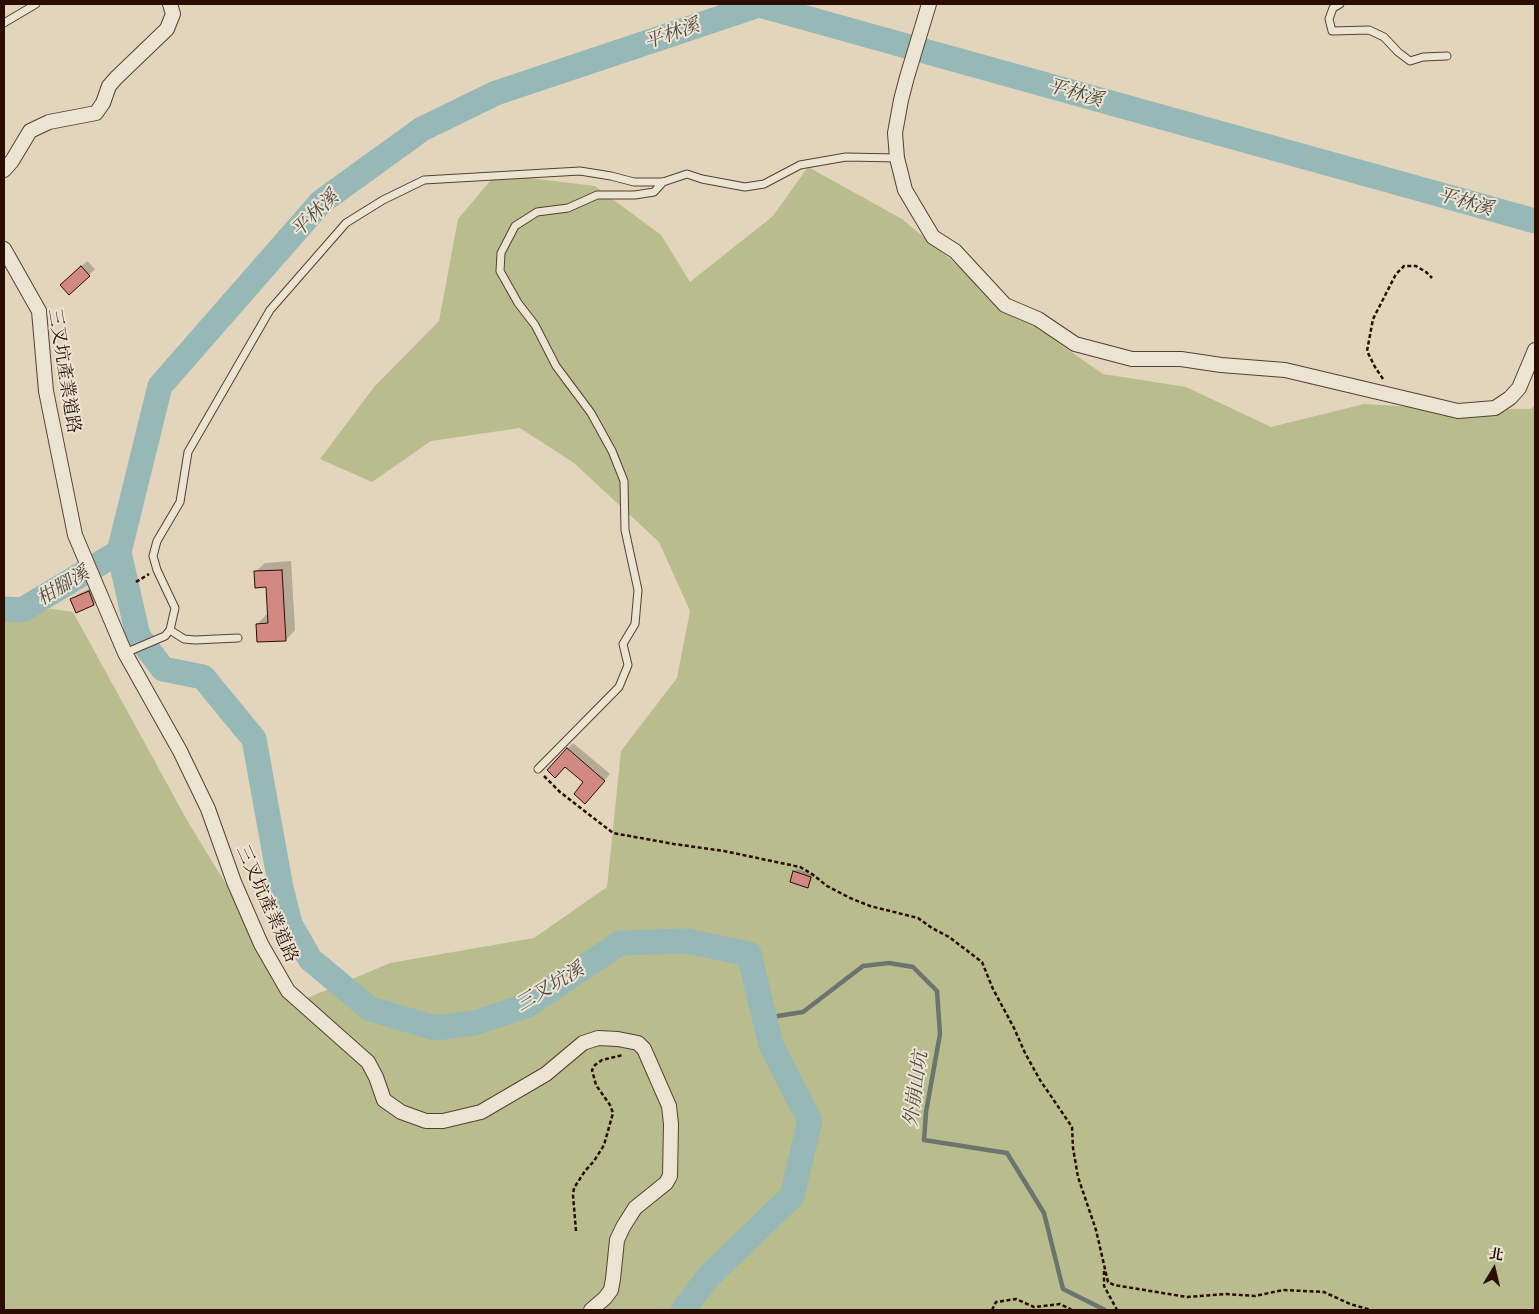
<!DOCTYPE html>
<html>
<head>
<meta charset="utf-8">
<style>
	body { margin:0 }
	#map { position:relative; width:1539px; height:1314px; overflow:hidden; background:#e2d5bc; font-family:"Libre Caslon Text","Noto Serif TC",serif }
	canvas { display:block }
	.frame { position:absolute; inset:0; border:5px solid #2b0d00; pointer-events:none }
	.north { position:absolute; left:1469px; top:1244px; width:50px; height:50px; -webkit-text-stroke:4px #ece4d3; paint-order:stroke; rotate:9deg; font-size:14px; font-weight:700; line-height:20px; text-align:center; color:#2b0d00 }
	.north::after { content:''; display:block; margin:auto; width:18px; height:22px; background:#2b0d00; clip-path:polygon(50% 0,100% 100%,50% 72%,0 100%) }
</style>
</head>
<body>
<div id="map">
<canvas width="1539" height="1314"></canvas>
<div class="frame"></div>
<div class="north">北</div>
</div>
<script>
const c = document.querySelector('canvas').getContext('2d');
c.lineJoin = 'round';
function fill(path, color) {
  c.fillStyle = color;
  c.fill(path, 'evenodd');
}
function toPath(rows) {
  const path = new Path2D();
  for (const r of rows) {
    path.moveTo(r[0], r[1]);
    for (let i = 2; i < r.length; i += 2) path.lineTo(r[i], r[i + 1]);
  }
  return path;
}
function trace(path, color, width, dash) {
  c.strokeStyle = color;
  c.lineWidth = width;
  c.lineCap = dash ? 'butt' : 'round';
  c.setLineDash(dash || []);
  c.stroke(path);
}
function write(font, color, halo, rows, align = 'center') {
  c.font = font + ' "Libre Caslon Text","Noto Serif TC",serif';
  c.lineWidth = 4;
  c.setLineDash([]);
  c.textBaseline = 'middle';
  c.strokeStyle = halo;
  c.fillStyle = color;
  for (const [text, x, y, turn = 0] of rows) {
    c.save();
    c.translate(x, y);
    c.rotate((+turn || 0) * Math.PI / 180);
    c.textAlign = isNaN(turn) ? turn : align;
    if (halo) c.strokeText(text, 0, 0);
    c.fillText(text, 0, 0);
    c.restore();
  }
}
const green = toPath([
	[808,167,902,219,1012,311,1103,374,1186,387,1271,427,1364,404,1448,409,1530,409,1535,406,1535,1310,4,1310,4,616,52,609,73,612,188,822,298,1002,390,963,534,938,607,887,621,751,677,678,690,611,659,542,574,463,520,428,431,441,372,482,320,459,374,387,439,321,458,219,496,174,595,186,661,235,690,282,773,216]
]);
const shadow = toPath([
	[87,261,95,269,89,275,67,280],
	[291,561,295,630,286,640,257,624,266,615,269,615,267,586,255,572,265,563],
	[95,586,100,598,94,604,77,611,72,600,78,594],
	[573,743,610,774,591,796,567,749],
	[797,869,813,875,810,884,808,886,794,872]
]);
const stream = toPath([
	[765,1018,803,1012,863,966,889,963,913,967,937,991,940,1034,926,1112,924,1140,1007,1153,1044,1213,1063,1289,1105,1310]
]);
const river = toPath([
	[4,609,22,610,119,552],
	[683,1310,709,1276,792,1196,810,1121,771,1045,749,954,687,941,620,943,528,1005,475,1023,435,1028,370,1009,310,959,290,924,281,888,254,739,203,677,163,669,138,636,119,552,160,386,321,202,422,129,496,93,759,5,1535,221]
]);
const building = toPath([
	[81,266,90,276,69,295,60,285,81,266],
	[282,570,286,641,257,642,256,624,268,623,266,587,255,588,254,571,282,570],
	[89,591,94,605,76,613,70,599,89,591],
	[567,748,605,781,585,804,574,794,583,782,565,767,555,778,547,770,567,748],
	[793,871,811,877,808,888,790,882,793,871]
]);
const path = toPath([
	[1383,379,1375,367,1367,351,1373,319,1396,274,1404,266,1416,266,1426,272,1432,278],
	[136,582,149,574],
	[544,776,560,792,613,833,674,844,724,851,800,867,812,874,827,886,850,898,870,906,918,918,932,928,949,937,982,962,993,989,1014,1028,1025,1053,1040,1080,1072,1127,1073,1148,1078,1177,1096,1230,1108,1282,1114,1285,1187,1297,1226,1294,1255,1296,1283,1290,1324,1292,1350,1304,1371,1310],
	[576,1231,573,1195,574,1188,585,1171,594,1161,604,1145,613,1113,610,1105,596,1085,592,1070,595,1065,602,1060,623,1055],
	[1104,1271,1104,1286,1117,1310],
	[992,1310,996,1302,1016,1299,1034,1307,1060,1304,1072,1310]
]);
const lane = toPath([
	[1340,4,1333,8,1329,19,1332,31,1369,30,1384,37,1398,52,1410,61,1423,57,1447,56],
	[4,23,36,4],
	[170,630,184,639,195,640,238,638],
	[125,653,165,636,170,630,175,608,157,570,153,556,157,541,180,502,188,452,270,310,346,223,383,200,424,180,580,171,611,176,634,182,663,182,687,174,702,179,745,187,764,184,800,165,846,157,897,158],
	[538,769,619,687,628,665,623,644,635,624,638,590,625,530,624,481,612,451,591,413,556,366,535,325,518,303,500,271,501,253,515,226,537,212,568,208,597,195,635,195,654,192,663,182]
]);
const street = toPath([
	[929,4,907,77,901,100,895,133,897,158,905,190,933,237,955,251,1005,305,1038,319,1075,344,1132,359,1181,359,1221,365,1285,370,1458,411,1495,408,1510,398,1519,388,1535,350],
	[4,170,12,161,30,131,49,122,96,113,103,103,109,86,116,78,167,29,173,14,170,4],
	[4,249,39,311,46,391,75,535,125,653,180,751,208,809,234,882,261,944,288,991,368,1062,376,1077,384,1100,401,1112,426,1121,443,1121,481,1112,546,1074,583,1043,598,1038,618,1039,638,1043,644,1049,669,1106,671,1124,670,1176,666,1183,635,1208,623,1227,617,1240,613,1279,611,1290,605,1298,591,1310]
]);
const streetNames = [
	["三叉坑產業道路",64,371,81],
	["三叉坑產業道路",267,904,66]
];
const waterNames = [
	["平林溪",672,34,-19],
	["平林溪",1075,93,16],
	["平林溪",1465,202,16],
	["平林溪",315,214,-44],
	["柑腳溪",63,586,-31],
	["三叉坑溪",550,987,-31],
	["外崩山坑",916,1089,-82]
];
fill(green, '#b9bc8d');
fill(shadow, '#0003');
trace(stream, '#6b746e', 4.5);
trace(river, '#96b8b7', 25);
fill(building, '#d28983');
trace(building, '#2b0d00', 1);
trace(lane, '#593f2f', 9);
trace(street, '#593f2f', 16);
trace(path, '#2b0d00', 2.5, [4, 2.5]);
trace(lane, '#ece4d3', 7);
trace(street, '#ece4d3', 14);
write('18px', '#2b0d00', '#ece4d3', streetNames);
write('italic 19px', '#504940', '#ece4d3', waterNames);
</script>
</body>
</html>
